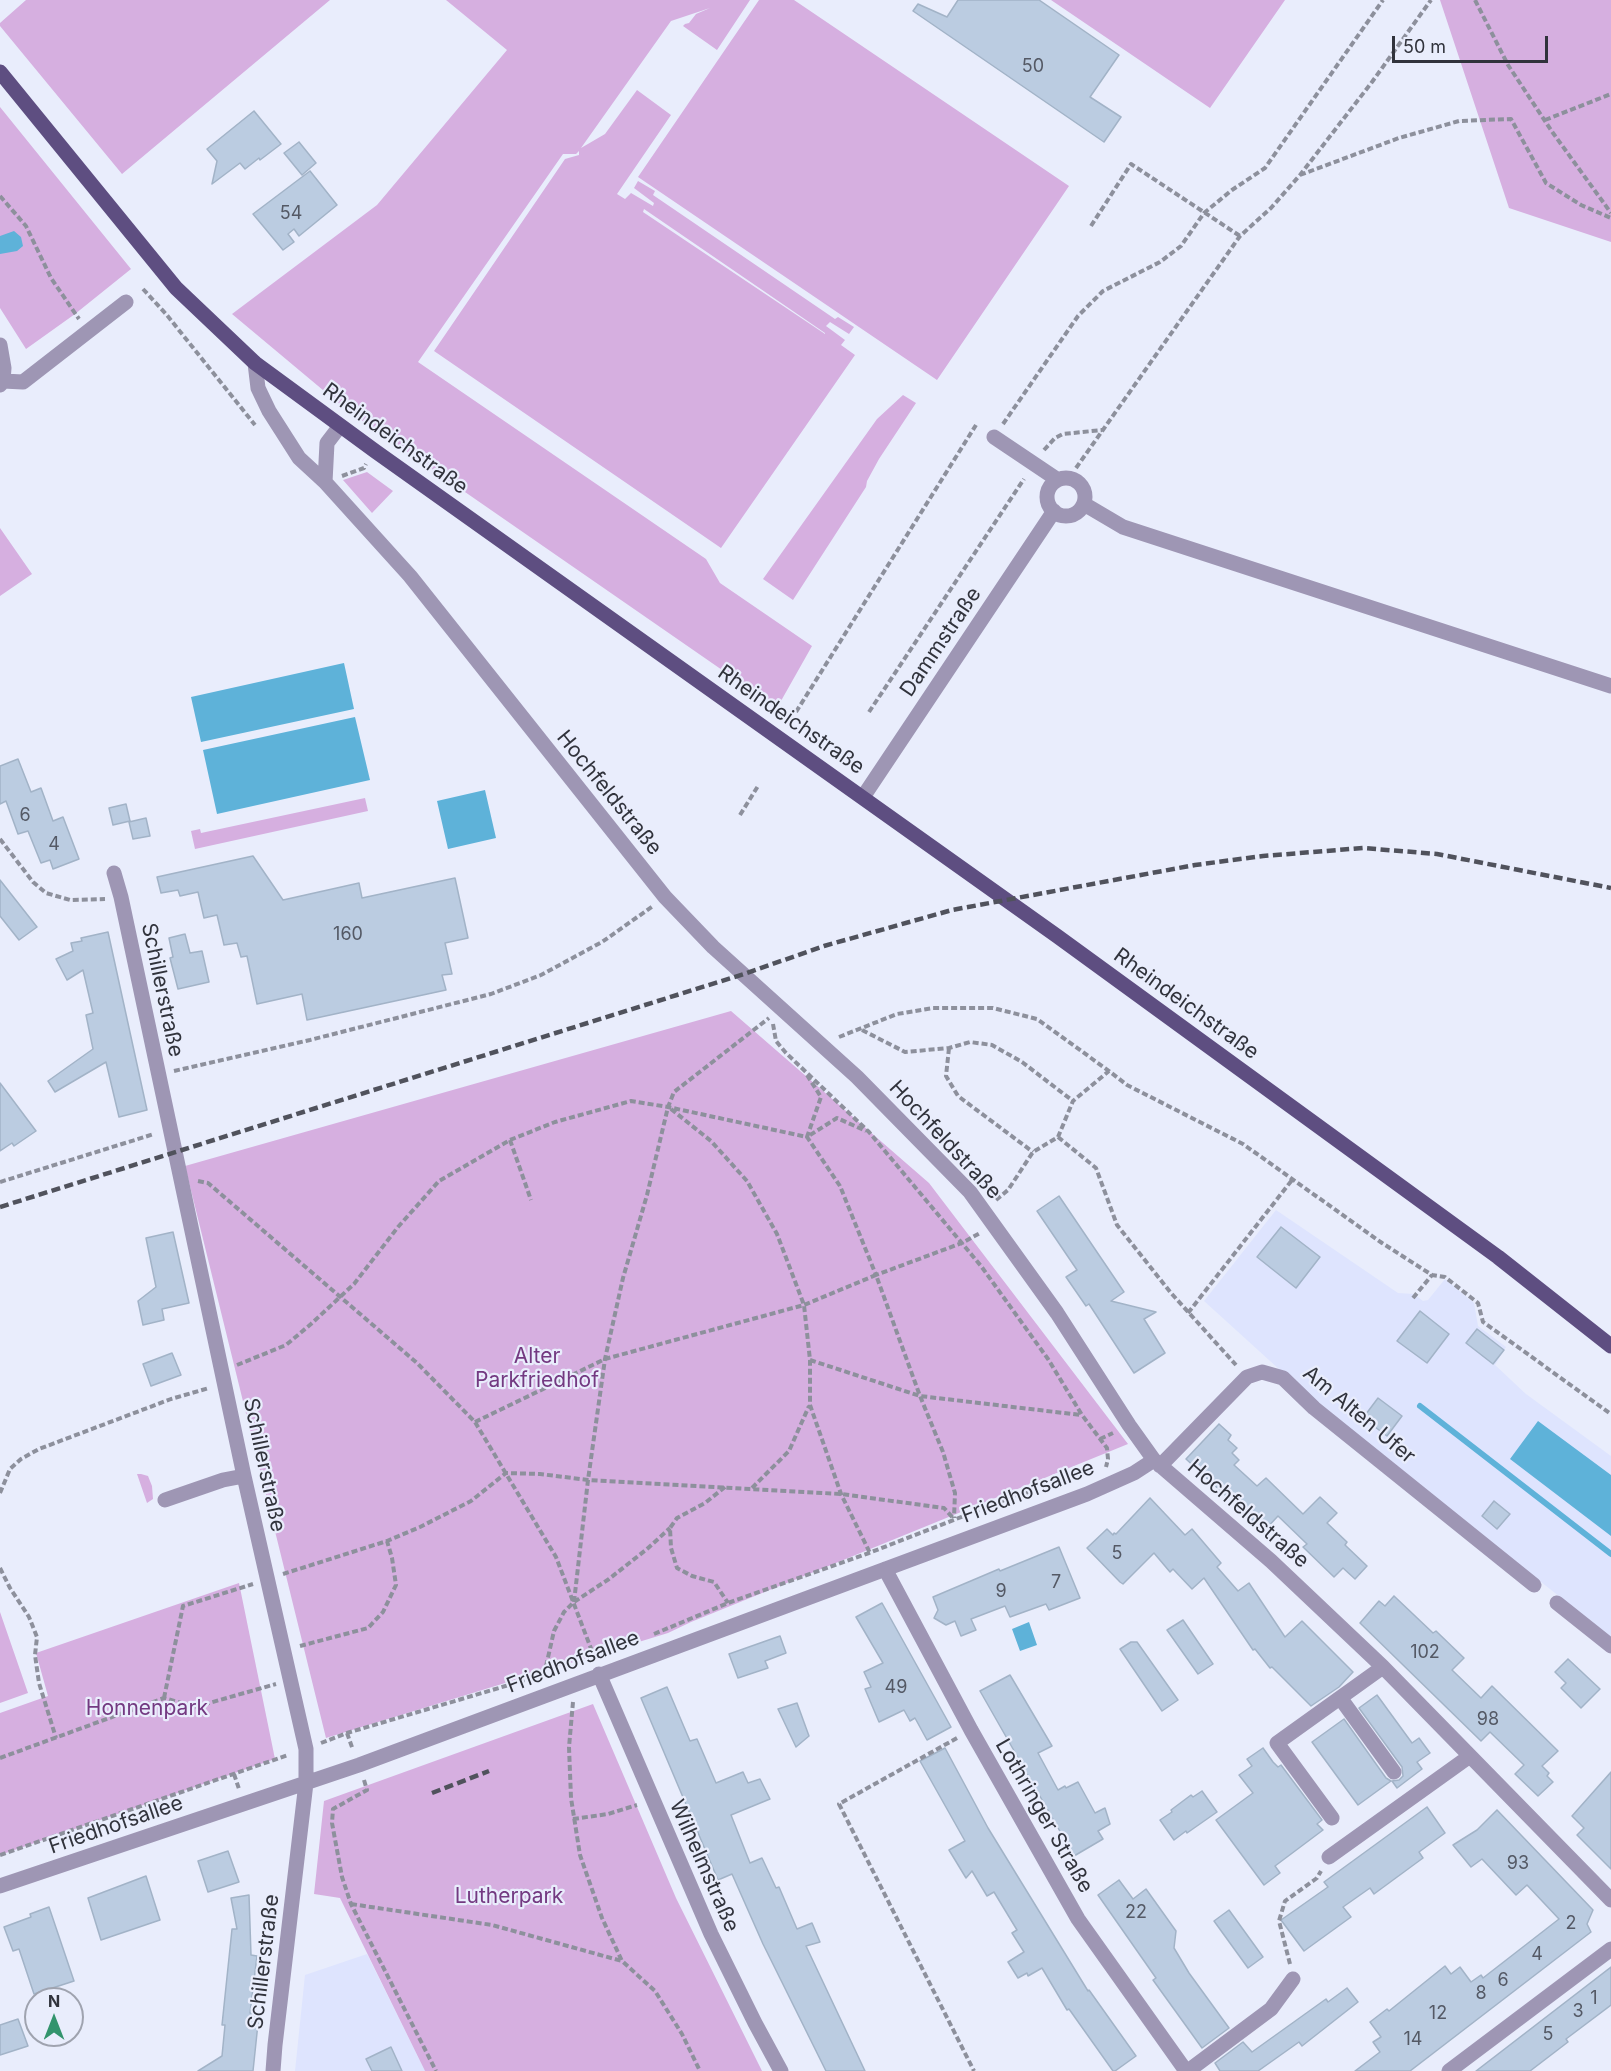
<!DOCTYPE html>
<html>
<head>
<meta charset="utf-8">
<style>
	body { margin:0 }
	#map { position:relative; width:1611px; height:2071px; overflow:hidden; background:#e9edfc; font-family:Inter,sans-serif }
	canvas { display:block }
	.north { position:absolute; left:24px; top:1987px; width:60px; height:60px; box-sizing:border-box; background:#e9edfc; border:2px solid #9fa3af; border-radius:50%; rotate:0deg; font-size:16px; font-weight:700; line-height:24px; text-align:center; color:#31333c }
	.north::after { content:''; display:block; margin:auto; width:21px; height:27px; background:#33946d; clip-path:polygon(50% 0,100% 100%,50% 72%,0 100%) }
	.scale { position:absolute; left:1392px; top:36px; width:156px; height:27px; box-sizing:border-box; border:3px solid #31333c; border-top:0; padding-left:8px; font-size:18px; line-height:21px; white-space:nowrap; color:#31333c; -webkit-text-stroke:4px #e9edfc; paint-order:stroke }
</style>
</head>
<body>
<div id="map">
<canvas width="1611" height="2071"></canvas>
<div class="north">N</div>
<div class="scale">50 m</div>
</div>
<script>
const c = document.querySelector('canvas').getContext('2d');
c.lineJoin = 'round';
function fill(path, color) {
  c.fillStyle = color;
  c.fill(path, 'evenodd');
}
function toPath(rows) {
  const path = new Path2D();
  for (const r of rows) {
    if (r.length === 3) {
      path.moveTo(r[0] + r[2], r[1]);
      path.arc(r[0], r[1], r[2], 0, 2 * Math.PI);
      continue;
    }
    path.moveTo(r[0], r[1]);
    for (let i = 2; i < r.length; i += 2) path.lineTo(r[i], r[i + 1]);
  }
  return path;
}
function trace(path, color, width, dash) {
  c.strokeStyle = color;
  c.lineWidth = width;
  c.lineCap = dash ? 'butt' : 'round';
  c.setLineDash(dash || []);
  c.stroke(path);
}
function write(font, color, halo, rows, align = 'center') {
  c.font = font + ' Inter,sans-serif';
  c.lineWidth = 4.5;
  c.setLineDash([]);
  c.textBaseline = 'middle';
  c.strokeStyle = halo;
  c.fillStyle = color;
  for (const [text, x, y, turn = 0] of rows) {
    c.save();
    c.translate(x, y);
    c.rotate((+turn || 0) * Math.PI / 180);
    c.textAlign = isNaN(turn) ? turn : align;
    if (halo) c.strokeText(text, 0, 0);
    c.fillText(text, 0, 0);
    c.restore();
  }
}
const built = toPath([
	[1276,1210,1398,1293,1414,1294,1423,1301,1428,1300,1445,1279,1474,1303,1478,1326,1506,1347,1495,1365,1526,1394,1611,1456,1611,1637,1335,1420,1204,1301],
	[367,1954,425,2071,295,2071,305,1975]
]);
const green = toPath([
	[26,0,330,0,122,174,0,26,0,23],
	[446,0,750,0,717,50,683,26,685,24,689,23,696,14,710,8,671,21,581,148,605,134,637,90,671,115,617,194,625,199,631,193,653,206,654,203,634,188,638,181,655,191,653,195,835,319,838,317,854,327,849,334,830,322,826,326,845,340,841,345,855,355,721,548,434,351,565,159,579,155,579,151,576,154,563,154,418,362,706,559,720,583,812,646,777,708,348,411,232,314,377,205,507,50],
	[644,209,825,333,825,334,643,212],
	[759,0,794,0,1069,186,937,380,638,177],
	[1051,0,1285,0,1210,108],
	[1440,0,1611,0,1611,242,1509,208],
	[0,107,131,269,75,314,26,349,0,308],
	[903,395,916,403,879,459,867,481,866,487,793,600,763,579,877,419],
	[367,472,393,491,372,513,343,480],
	[0,528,32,574,0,596],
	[365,798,368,811,195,849,191,831,200,829,201,833],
	[731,1011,929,1183,1128,1444,691,1622,668,1633,326,1738,185,1166],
	[137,1474,141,1474,148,1476,152,1486,153,1499,147,1503],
	[239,1583,275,1759,0,1855,0,1713,48,1696,36,1653],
	[0,1612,28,1693,0,1703],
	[593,1704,676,1898,762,2071,425,2071,340,1898,314,1894,324,1801]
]);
const water = toPath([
	[14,231,21,237,23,246,17,251,0,254,0,236],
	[344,663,354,709,201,742,191,697],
	[355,717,370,780,217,814,203,750],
	[485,790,496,838,448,849,437,801],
	[1538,1421,1611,1475,1611,1536,1510,1459],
	[1029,1622,1037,1645,1020,1651,1012,1629]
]);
const stream = toPath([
	[1420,1406,1611,1554]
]);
const building = toPath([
	[958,0,1039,0,1119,55,1090,97,1121,117,1104,142,913,11,918,4,947,17,958,0],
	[254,111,281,144,260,160,259,158,245,169,240,163,212,184,217,161,207,149,254,111],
	[299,142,316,163,302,175,284,153,299,142],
	[310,171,337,205,299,236,294,229,288,234,294,242,283,250,253,214,310,171],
	[18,759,31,792,41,788,53,821,63,817,79,859,53,869,50,860,41,863,28,831,18,834,6,801,0,804,0,766,18,759],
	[126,804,130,821,113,825,109,808,126,804],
	[146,818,150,836,133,839,129,822,146,818],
	[253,856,283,900,359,883,362,898,455,878,468,938,445,943,452,974,442,975,446,990,307,1020,302,994,257,1004,247,956,241,957,237,943,224,945,217,915,204,918,198,892,180,896,178,890,161,893,157,877,253,856],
	[0,880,37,927,19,940,0,916,0,880],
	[108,932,147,1110,119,1117,106,1062,55,1092,48,1081,93,1049,86,1015,93,1013,83,970,67,980,56,959,73,951,71,943,82,941,81,938,108,932],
	[185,934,190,953,202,951,209,982,178,989,170,958,173,957,169,938,185,934],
	[0,1083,36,1131,14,1146,12,1143,0,1151,0,1083],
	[1059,1196,1124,1292,1111,1301,1156,1312,1144,1319,1165,1353,1134,1373,1089,1304,1086,1306,1066,1277,1077,1270,1037,1211,1059,1196],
	[1281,1227,1320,1257,1296,1288,1257,1257,1281,1227],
	[173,1232,189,1303,162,1309,164,1320,143,1325,138,1301,156,1287,146,1238,173,1232],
	[1420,1311,1449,1334,1427,1363,1397,1341,1420,1311],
	[1477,1329,1504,1350,1493,1364,1466,1343,1477,1329],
	[172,1353,181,1375,151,1386,143,1364,172,1353],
	[1378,1398,1402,1416,1387,1436,1363,1418,1378,1398],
	[1219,1424,1231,1435,1228,1440,1237,1448,1232,1453,1239,1460,1234,1465,1257,1486,1266,1478,1303,1514,1320,1497,1337,1513,1327,1523,1347,1542,1345,1545,1367,1566,1355,1579,1343,1568,1334,1577,1303,1547,1307,1544,1278,1516,1264,1531,1186,1459,1219,1424],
	[1150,1498,1185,1535,1192,1529,1221,1563,1217,1567,1238,1591,1249,1583,1285,1637,1302,1621,1353,1672,1339,1687,1311,1706,1272,1667,1270,1668,1255,1649,1253,1650,1204,1578,1192,1589,1173,1569,1170,1572,1154,1553,1123,1584,1120,1582,1087,1548,1107,1529,1113,1535,1114,1533,1116,1534,1150,1498],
	[1494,1501,1510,1514,1497,1529,1482,1516,1494,1501],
	[1059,1547,1080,1598,1049,1610,1046,1604,1010,1617,1005,1606,971,1619,976,1630,961,1636,955,1621,946,1625,934,1618,938,1610,933,1597,999,1569,1000,1571,1059,1547],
	[1394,1596,1433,1633,1436,1631,1464,1658,1452,1670,1481,1698,1492,1686,1558,1751,1542,1766,1549,1773,1547,1776,1553,1782,1538,1796,1515,1774,1524,1765,1490,1732,1481,1741,1360,1623,1379,1601,1385,1606,1394,1596],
	[882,1603,951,1727,927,1740,915,1718,910,1721,904,1710,879,1722,865,1689,871,1687,864,1672,883,1663,856,1617,882,1603],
	[1183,1620,1213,1664,1198,1674,1167,1630,1183,1620],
	[780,1636,786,1653,765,1661,768,1668,738,1678,729,1654,780,1636],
	[1131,1642,1137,1642,1178,1700,1162,1711,1120,1649,1131,1642],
	[1568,1659,1600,1689,1581,1708,1561,1688,1566,1683,1555,1672,1568,1659],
	[1010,1675,1052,1746,1038,1753,1058,1790,1065,1786,1066,1788,1078,1782,1095,1813,1105,1808,1110,1824,1098,1831,1103,1839,1074,1856,980,1691,1010,1675],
	[667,1687,690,1741,697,1739,716,1783,743,1772,748,1783,760,1779,770,1799,731,1815,750,1863,762,1858,776,1888,779,1887,797,1929,812,1923,820,1942,806,1946,865,2071,826,2071,763,1944,732,1874,718,1880,641,1698,667,1687],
	[1377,1695,1412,1743,1419,1738,1430,1753,1417,1762,1422,1769,1397,1788,1392,1781,1399,1780,1403,1776,1402,1767,1359,1708,1377,1695],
	[797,1703,809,1736,796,1747,778,1709,797,1703],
	[1344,1719,1386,1778,1391,1781,1358,1805,1312,1742,1344,1719],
	[945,1748,988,1828,1088,1991,1089,1990,1136,2056,1115,2071,1113,2071,1069,2009,1067,2010,1042,1968,1028,1976,1027,1973,1018,1978,1008,1962,1024,1952,1012,1933,1017,1930,994,1892,987,1896,972,1871,966,1878,949,1850,965,1841,920,1761,945,1748],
	[1263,1748,1273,1762,1278,1767,1281,1765,1322,1820,1317,1824,1323,1830,1275,1866,1280,1873,1264,1885,1216,1820,1253,1793,1239,1775,1252,1766,1247,1759,1263,1748],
	[1611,1772,1611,1869,1577,1835,1584,1828,1572,1816,1611,1772],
	[1202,1791,1217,1812,1187,1833,1186,1831,1174,1840,1160,1820,1172,1812,1171,1810,1191,1795,1193,1797,1202,1791],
	[1427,1807,1445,1833,1419,1852,1423,1858,1374,1894,1370,1888,1343,1907,1351,1917,1304,1951,1281,1920,1328,1887,1324,1882,1427,1807],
	[1497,1810,1593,1910,1587,1924,1591,1932,1410,2071,1355,2071,1380,2052,1373,2042,1381,2037,1370,2022,1387,2009,1389,2011,1445,1966,1451,1974,1460,1967,1471,1982,1481,1975,1483,1978,1559,1919,1527,1885,1516,1895,1482,1859,1471,1867,1453,1845,1477,1830,1497,1810],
	[228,1851,239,1882,208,1892,198,1861,228,1851],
	[146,1876,160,1920,101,1940,88,1898,146,1876],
	[1119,1880,1133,1899,1146,1889,1176,1931,1174,1948,1189,1973,1229,2028,1202,2048,1153,1980,1156,1978,1098,1895,1119,1880],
	[249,1895,251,1955,257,1956,250,2013,259,2014,253,2071,198,2071,222,2056,225,2025,222,2025,232,1929,237,1929,231,1898,249,1895],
	[49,1907,74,1981,34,1994,19,1949,13,1951,4,1927,31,1917,30,1914,49,1907],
	[1229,1910,1263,1957,1248,1968,1214,1921,1229,1910],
	[1611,1967,1611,2005,1566,2039,1568,2042,1530,2071,1476,2071,1611,1967],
	[1347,1988,1358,2002,1302,2046,1299,2042,1258,2071,1220,2071,1215,2063,1243,2042,1252,2052,1326,1999,1328,2002,1347,1988],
	[18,2019,28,2046,0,2055,0,2025,18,2019],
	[391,2047,402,2071,372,2071,366,2059,391,2047]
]);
const path = toPath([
	[1475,0,1508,65,1553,133,1611,213],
	[1545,120,1611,94],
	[1300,175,1399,138,1459,121,1511,119,1546,183,1581,205,1611,218],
	[0,196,26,226,51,278,79,319],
	[1091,226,1131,164,1240,236],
	[143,289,166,314,255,425],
	[1003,424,1078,316,1103,291,1160,262,1181,246,1204,213,1232,190,1265,168,1383,0],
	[1044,450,1055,438,1063,434,1102,430],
	[1076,468,1240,236,1271,208,1300,175,1372,82,1431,0],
	[342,476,364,468,366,464],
	[796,712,976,425],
	[869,712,1024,479],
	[740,815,758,786],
	[0,839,33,882,46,893,70,900,105,899],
	[773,1024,776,1041,786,1053,869,1132,981,1266,1048,1359,1082,1415,1107,1448,1108,1459,1106,1467],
	[862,1030,905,1052,949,1048,970,1042,992,1045,1022,1062,1073,1101],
	[839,1037,897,1014,933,1008,993,1008,1037,1019,1109,1071],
	[949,1048,946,1076,958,1096,1033,1152],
	[174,1071,310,1040,491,994,541,975,602,942,653,906],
	[807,1075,821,1097,807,1137,837,1118,866,1131],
	[671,1109,711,1141,747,1181,777,1234,804,1305,810,1360,810,1405,841,1494,870,1553],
	[1058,1137,1096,1168,1117,1225,1171,1293,1236,1365],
	[510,1140,531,1200],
	[198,1181,208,1183,417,1363,475,1422,556,1557,595,1659],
	[0,1182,154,1134],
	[996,1200,1008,1190,1033,1152,1058,1137,1073,1101,1109,1071,1127,1085,1243,1144,1382,1243,1432,1275,1445,1277,1478,1303,1483,1322,1611,1414],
	[1413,1298,1432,1275],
	[1188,1313,1292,1180],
	[810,1360,920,1396,1081,1415],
	[237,1365,286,1345,311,1324,354,1284,398,1227,439,1181,510,1140,555,1122,631,1101,668,1107,807,1137,840,1186,876,1275,962,1243,980,1233],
	[475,1422,605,1359,804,1305,876,1275,920,1396,943,1452,955,1493,954,1518],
	[1100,1439,1113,1433],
	[725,1487,705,1503,677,1518,670,1528,671,1548,677,1568,692,1576,714,1582,728,1603],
	[752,1488,789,1451,809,1406],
	[0,1493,10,1469,21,1459,39,1449,171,1399,209,1388],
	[0,1568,10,1588,29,1617,37,1637,35,1655,39,1683,56,1738],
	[283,1574,387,1541,420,1527,471,1501,506,1473,540,1474,588,1480,841,1494,944,1508,954,1519],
	[574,1602,588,1480,605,1359,623,1278,647,1195,668,1107,674,1092,769,1018],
	[654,1634,728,1603,869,1553,1015,1496,1057,1484],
	[300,1646,368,1628,383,1612,396,1585,392,1558,387,1541],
	[544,1675,554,1631,564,1612,574,1602,609,1579,647,1549,670,1528],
	[164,1698,183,1606,253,1584],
	[573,1702,569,1747,571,1798,580,1855,602,1918,622,1961,655,1991,682,2034,700,2071],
	[347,1733,353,1750],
	[957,1738,839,1804,974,2071],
	[321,1743,347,1733,546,1674],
	[0,1758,164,1698,195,1707,276,1684],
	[234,1774,239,1789],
	[364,1780,367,1790,333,1809,332,1823,342,1877,351,1904,436,2071],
	[573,1819,608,1814,637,1805],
	[0,1855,288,1755],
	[351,1904,492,1925,622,1961],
	[1290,1964,1279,1921,1285,1901,1317,1878,1321,1871]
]);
const minor = toPath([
	[0,345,4,368,3,381,0,385],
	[255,363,258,388,269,411,299,458,325,482,410,576,665,897,713,947,857,1077,970,1192,1057,1313,1129,1425,1154,1460,1271,1561,1383,1667,1611,1900],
	[3,381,23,382,126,302],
	[994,437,1058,480],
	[1066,497,19],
	[325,482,327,443,340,426],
	[1084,504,1123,527,1611,686],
	[863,797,1054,511],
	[114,873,121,897,244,1476,306,1749,306,1783,275,2045,273,2071],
	[1160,1466,1247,1377,1262,1372,1283,1378,1314,1408,1534,1585],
	[165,1500,223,1480,244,1476],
	[885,1569,971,1730,1078,1919,1186,2071],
	[1557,1603,1611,1646],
	[599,1674,711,1934,755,2023,781,2071],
	[1341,1699,1394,1772],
	[1332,1818,1277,1743,1383,1667],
	[1329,1857,1470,1756],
	[0,1886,359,1765,1087,1494,1134,1473,1154,1460],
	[1188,2071,1271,2009,1293,1979],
	[1449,2071,1611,1949]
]);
const major = toPath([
	[0,72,176,288,255,363,375,451,1057,936,1498,1257,1611,1346]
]);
const rail = toPath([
	[0,1207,744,974,824,946,952,910,1195,865,1263,856,1363,848,1437,854,1611,888],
	[432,1793,489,1771]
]);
const numberNames = [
	["50",1033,67],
	["54",291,214],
	["6",25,816],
	["4",54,845],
	["160",348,935],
	["5",1117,1554],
	["7",1056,1583],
	["9",1001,1592],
	["102",1425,1653],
	["49",896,1688],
	["98",1488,1720],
	["93",1518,1864],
	["22",1136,1913],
	["2",1571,1924],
	["4",1537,1955],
	["6",1503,1981],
	["8",1481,1994],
	["1",1594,1999],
	["3",1578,2012],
	["12",1438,2014],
	["5",1548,2035],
	["14",1413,2040]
];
const streetNames = [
	["Rheindeichstraße",395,439,36],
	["Dammstraße",941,642,-56],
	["Rheindeichstraße",791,720,35],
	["Hochfeldstraße",609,793,51],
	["Schillerstraße",162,990,78],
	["Rheindeichstraße",1186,1004,36],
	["Hochfeldstraße",945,1140,47],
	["Am Alten Ufer",1359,1415,40],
	["Schillerstraße",264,1465,78],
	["Friedhofsallee",1028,1492,-21],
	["Hochfeldstraße",1248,1514,41],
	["Friedhofsallee",573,1662,-21],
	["Lothringer Straße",1044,1816,60],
	["Friedhofsallee",116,1825,-19],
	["Wilhelmstraße",704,1866,66],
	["Schillerstraße",264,1962,-83]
];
const parkNames = [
	["Alter",537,1357],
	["Parkfriedhof",537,1381],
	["Honnenpark",147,1709],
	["Lutherpark",509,1897]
];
fill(built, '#dee4fe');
fill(green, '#d6afe0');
fill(water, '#5eb2d9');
trace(stream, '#5eb2d9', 6);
fill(building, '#bbcce1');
trace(building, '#a2b3c7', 1.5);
trace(path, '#8d909c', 4, [6, 3]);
trace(minor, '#9e96b4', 15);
trace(major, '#5e4e81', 15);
trace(rail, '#50525c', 4.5, [9, 4.5]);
write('18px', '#545965', null, numberNames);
write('21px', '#31333c', '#e9edfc', streetNames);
write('21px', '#733981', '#e9edfc', parkNames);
</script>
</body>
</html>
